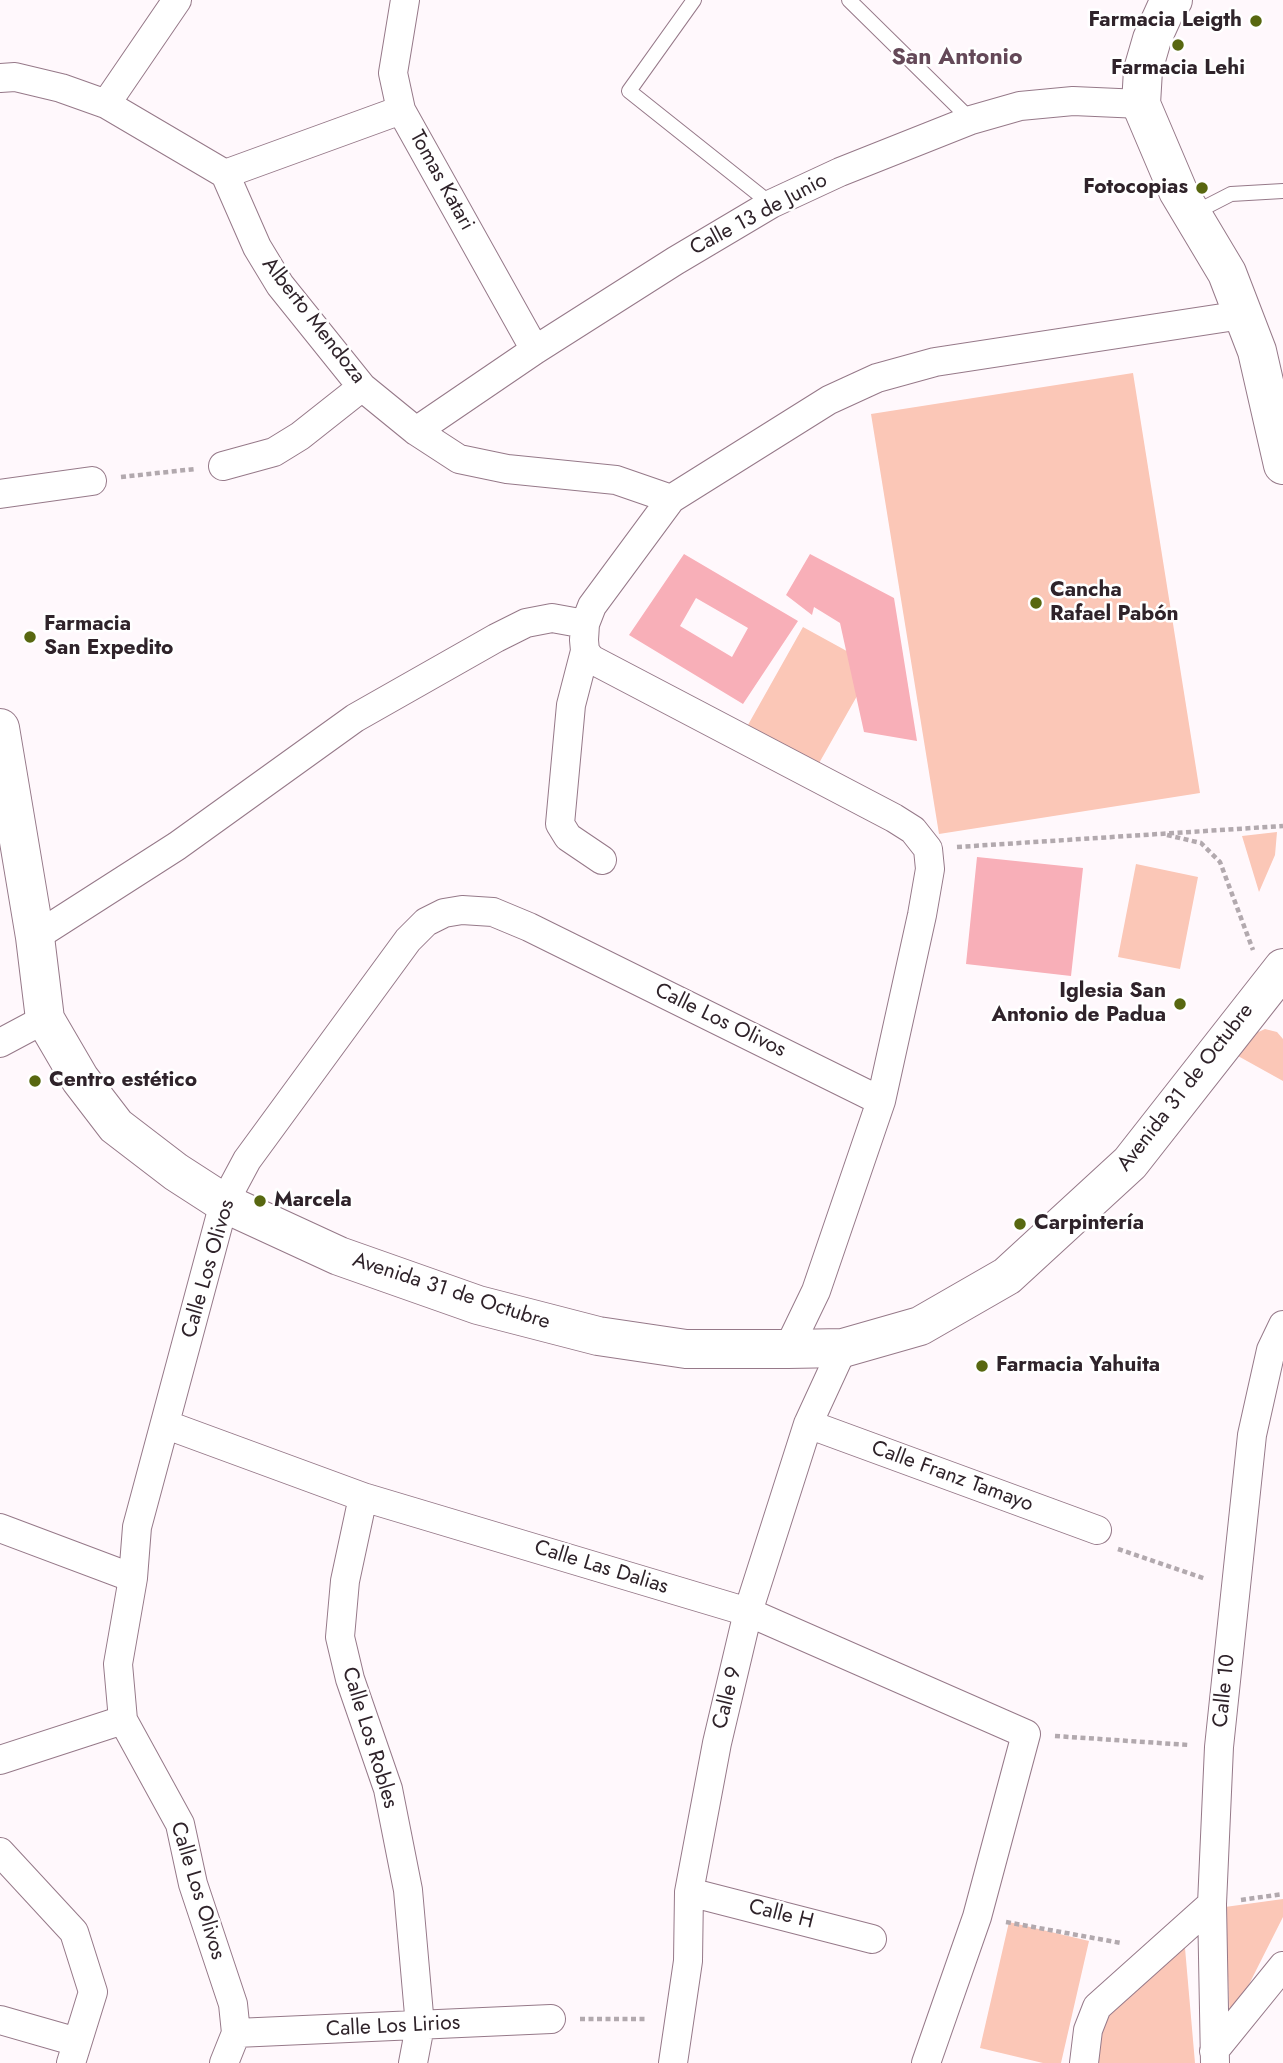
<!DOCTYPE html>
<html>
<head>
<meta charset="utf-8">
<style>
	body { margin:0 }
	canvas { display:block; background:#fff8fc }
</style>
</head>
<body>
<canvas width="1283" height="2063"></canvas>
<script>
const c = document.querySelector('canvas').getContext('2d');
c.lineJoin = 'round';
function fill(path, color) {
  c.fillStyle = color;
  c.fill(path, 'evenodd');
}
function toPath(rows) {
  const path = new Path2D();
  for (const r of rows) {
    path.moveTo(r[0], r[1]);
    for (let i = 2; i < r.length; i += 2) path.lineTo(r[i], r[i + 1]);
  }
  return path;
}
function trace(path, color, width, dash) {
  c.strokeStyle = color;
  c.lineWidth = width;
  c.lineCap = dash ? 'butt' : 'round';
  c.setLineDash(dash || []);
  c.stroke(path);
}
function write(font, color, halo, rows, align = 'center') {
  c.font = font + ' Jost,sans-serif';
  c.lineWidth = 5;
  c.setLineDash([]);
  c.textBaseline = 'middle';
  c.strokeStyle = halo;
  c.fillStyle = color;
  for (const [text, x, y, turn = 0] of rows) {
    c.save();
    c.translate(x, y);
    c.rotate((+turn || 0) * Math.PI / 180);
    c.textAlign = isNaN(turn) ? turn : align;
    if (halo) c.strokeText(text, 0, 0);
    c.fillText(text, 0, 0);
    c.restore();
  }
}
const green = toPath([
	[1133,373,1200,793,939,834,871,414],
	[803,627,874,666,814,772,744,732],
	[1277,832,1275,855,1259,892,1242,836],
	[1136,864,1198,877,1180,969,1118,957],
	[1265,1029,1277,1032,1283,1039,1283,1081,1238,1056,1254,1034],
	[1283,1899,1283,1917,1230,2022,1225,1907],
	[1009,1922,1089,1941,1061,2063,1043,2063,980,2048],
	[1185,1948,1195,2063,1093,2063,1093,2051,1112,2006]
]);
const building = toPath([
	[684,554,798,621,743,704,629,635],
	[696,598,748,628,732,657,680,626],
	[810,554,894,598,917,741,864,732,840,623,814,607,812,615,786,595],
	[977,857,1083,868,1071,976,966,964]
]);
const path = toPath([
	[121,477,195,469],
	[1167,835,1201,843,1220,862,1253,950],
	[957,847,1283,826],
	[1118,1549,1206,1579],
	[1055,1736,1189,1745],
	[1241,1900,1283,1894],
	[1006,1922,1121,1943],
	[580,2019,648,2019]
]);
const lane = toPath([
	[694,0,629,91,771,204],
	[849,0,971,120],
	[1194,213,1231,194,1283,191]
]);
const street = toPath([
	[405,0,393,73,401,110,535,350],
	[0,78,15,77,61,88,106,104,225,174,257,247,280,285,362,387,416,431,459,459,507,469,616,480,671,499],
	[106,104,177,0],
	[225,174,401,110],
	[416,431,535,350,675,261,771,204,840,172,971,120,1020,106,1073,101,1141,104],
	[223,466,274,452,300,436,362,387],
	[0,494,92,481],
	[585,651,571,705,560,824,568,837,602,860],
	[35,937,177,846,355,718,496,638,526,623,552,618,585,624],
	[0,1043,45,1019],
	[788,1349,816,1291,881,1101,922,915,930,869,928,849,913,830,894,818,591,659,585,651,584,640,585,624,592,606,671,499,829,400,877,378,935,362,1242,315],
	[808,1424,1097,1530],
	[167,1425,363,1497,748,1612,1026,1734,977,1917,926,2063],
	[363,1497,345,1581,340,1637,350,1679,388,1789,408,1890,420,2026,413,2063],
	[0,1528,133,1578],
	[0,1760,123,1720],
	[0,1852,74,1932,93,1992,71,2063],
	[689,1892,872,1939],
	[0,2020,77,2042],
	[236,2033,551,2019],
	[1214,2051,1283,1966],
	[224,2063,236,2033,233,2004,193,1884,180,1824,123,1720,118,1664,133,1578,137,1527,224,1203,247,1160,408,940,426,922,444,913,462,910,493,912,529,927,881,1101],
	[673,2063,688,1961,689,1892,717,1743,748,1612,808,1424,843,1348],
	[1084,2063,1088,2030,1097,2007,1212,1904],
	[1215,2063,1212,1904,1219,1747,1252,1435,1271,1350,1283,1325]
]);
const secondary = toPath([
	[1173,0,1167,6,1152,39,1143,70,1141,104,1178,191,1227,273,1257,351,1283,465],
	[0,728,35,937,45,1019,80,1079,116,1126,176,1172,224,1203,339,1256,478,1305,598,1336,686,1349,788,1349,843,1348,920,1326,1007,1276,1130,1163,1283,968]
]);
const markers = [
	[1256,21,7,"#586710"],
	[1178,45,7,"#586710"],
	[1202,188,7,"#586710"],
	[1036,603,7,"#586710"],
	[30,637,7,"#586710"],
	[1180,1004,7,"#586710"],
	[35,1081,7,"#586710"],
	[260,1201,7,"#586710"],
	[1020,1224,7,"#586710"],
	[982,1366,7,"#586710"]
];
const poiNames = [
	["Farmacia Leigth",1242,21,"right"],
	["Farmacia Lehi",1178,69,"center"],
	["Fotocopias",1188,188,"right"],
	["Cancha",1050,591],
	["Rafael Pabón",1050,615],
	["Farmacia",44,625],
	["San Expedito",44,649],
	["Iglesia San",1166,992,"right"],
	["Antonio de Padua",1166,1016,"right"],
	["Centro estético",49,1081],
	["Marcela",274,1201],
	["Carpintería",1034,1224],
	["Farmacia Yahuita",996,1366]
];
const streetNames = [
	["Tomas Katari",441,181,61],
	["Calle 13 de Junio",759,215,-28],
	["Alberto Mendoza",313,321,52],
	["Calle Los Olivos",720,1021,26],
	["Avenida 31 de Octubre",1186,1088,-52],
	["Calle Los Olivos",209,1269,-74],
	["Avenida 31 de Octubre",451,1292,18],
	["Calle Franz Tamayo",952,1477,20],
	["Calle Las Dalias",601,1568,17],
	["Calle 10",1225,1691,-84],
	["Calle 9",728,1698,-76],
	["Calle Los Robles",369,1738,73],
	["Calle Los Olivos",197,1891,73],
	["Calle H",781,1915,14],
	["Calle Los Lirios",393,2027,-3]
];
const neighbourhoodNames = [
	["San Antonio",957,58]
];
fill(green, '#fbc7b7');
fill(building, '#f8afb8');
trace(lane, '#967989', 16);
trace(street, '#967989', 30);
trace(secondary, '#967989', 40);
trace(path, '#b2a9ae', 4.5, [5, 3.5]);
trace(lane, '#fff', 14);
trace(street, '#fff', 28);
trace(secondary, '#fff', 38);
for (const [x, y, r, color] of markers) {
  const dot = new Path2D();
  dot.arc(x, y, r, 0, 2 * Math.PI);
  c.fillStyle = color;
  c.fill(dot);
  trace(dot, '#fff', 2.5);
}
write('bold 21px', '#2f232a', '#fff', poiNames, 'left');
write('21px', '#2f232a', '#fff', streetNames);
write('bold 23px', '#644958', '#fff', neighbourhoodNames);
</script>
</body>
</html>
